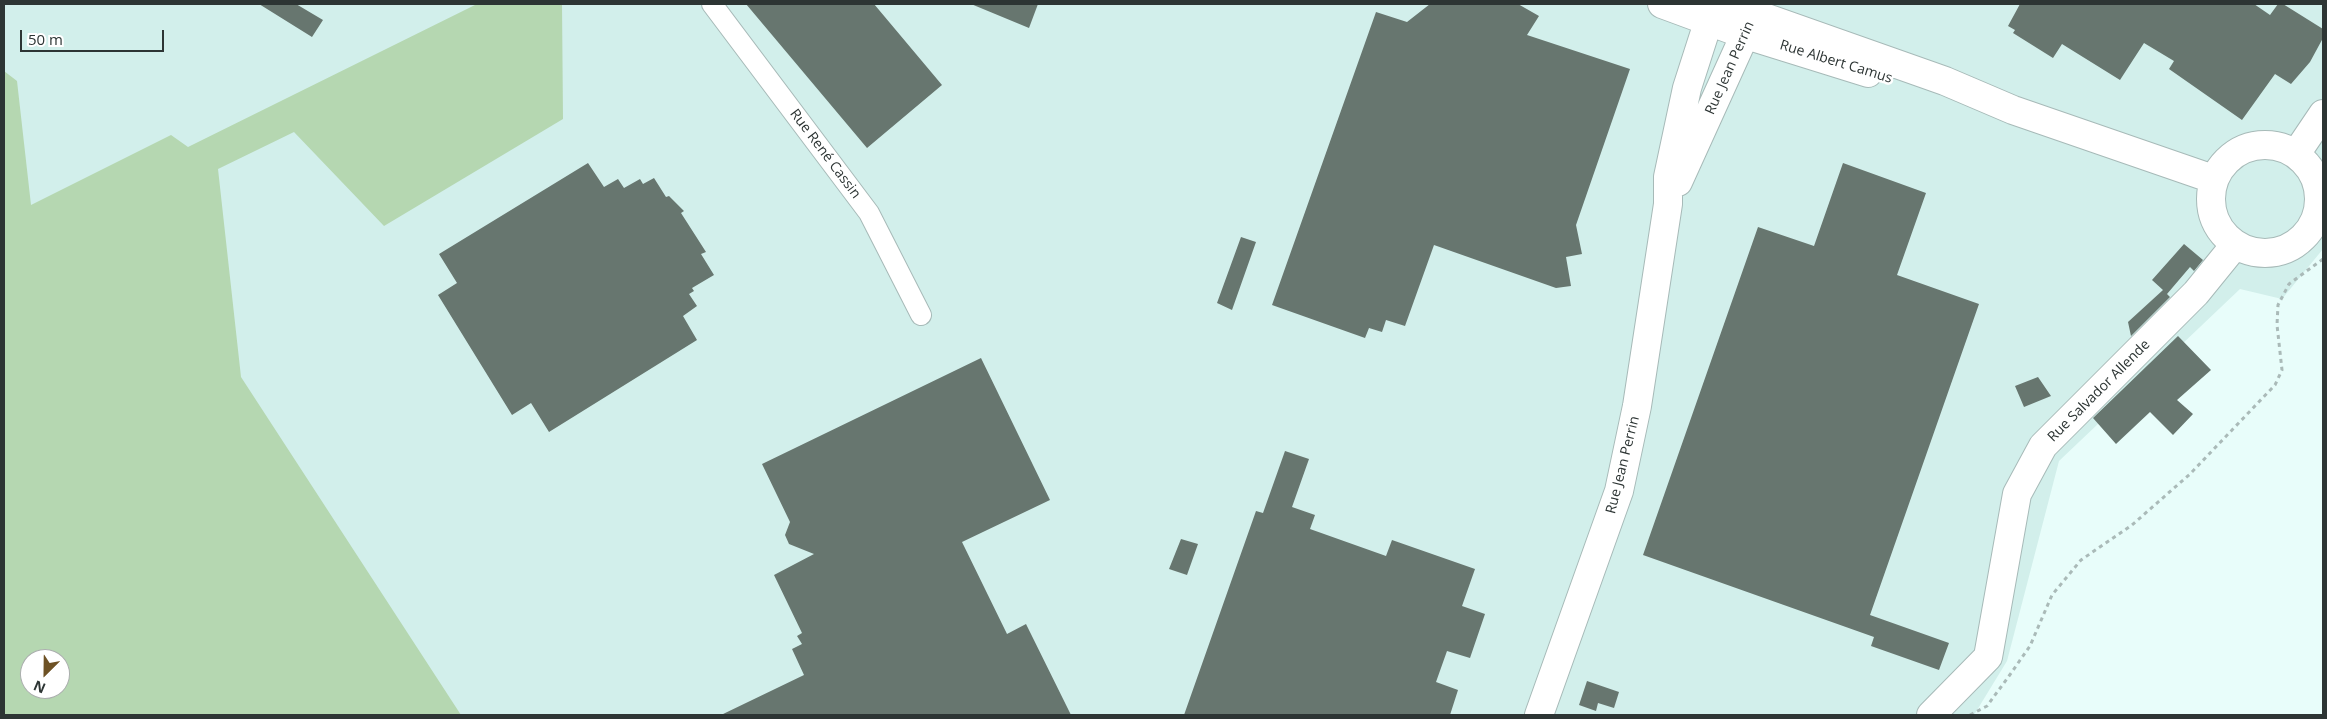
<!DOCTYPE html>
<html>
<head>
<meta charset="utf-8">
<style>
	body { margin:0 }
	#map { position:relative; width:2327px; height:719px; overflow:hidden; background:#e8fdfa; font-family:"Open Sans",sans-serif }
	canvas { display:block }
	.frame { position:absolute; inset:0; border:5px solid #2d3534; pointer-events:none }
	.north { position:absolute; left:20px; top:649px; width:50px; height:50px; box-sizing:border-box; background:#fff; border:1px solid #abaeae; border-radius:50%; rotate:203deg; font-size:14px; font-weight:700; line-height:20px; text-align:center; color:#2d3534 }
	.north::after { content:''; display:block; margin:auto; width:18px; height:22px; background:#6e5225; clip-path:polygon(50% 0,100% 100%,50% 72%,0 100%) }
	.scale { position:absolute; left:20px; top:30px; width:144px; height:22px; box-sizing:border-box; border:2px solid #2d3534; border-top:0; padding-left:6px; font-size:15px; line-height:18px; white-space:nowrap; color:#2d3534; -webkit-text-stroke:4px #fff; paint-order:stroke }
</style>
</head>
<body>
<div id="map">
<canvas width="2327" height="719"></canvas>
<div class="frame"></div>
<div class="north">N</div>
<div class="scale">50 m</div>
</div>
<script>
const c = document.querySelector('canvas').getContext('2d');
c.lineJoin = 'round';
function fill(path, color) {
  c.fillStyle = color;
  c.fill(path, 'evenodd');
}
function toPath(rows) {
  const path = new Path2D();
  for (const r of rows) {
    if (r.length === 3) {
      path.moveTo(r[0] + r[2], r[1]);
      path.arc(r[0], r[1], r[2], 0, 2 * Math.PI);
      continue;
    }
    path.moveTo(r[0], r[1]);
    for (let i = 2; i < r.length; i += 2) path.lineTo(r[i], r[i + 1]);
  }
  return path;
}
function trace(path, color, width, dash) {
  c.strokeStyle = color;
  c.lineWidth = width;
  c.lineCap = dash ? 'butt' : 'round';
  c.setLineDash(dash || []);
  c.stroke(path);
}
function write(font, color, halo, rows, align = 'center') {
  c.font = font + ' "Open Sans",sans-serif';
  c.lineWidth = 5;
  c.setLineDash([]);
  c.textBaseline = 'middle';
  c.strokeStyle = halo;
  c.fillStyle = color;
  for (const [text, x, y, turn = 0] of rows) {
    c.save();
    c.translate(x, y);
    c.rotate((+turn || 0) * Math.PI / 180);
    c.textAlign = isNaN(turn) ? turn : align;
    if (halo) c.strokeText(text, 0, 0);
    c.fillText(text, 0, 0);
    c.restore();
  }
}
const built = toPath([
	[4,4,2323,4,2323,249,2282,299,2240,289,2059,461,2007,661,1974,715,4,715],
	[30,659,60,659,60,689,30,689]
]);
const green = toPath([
	[477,4,562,4,563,119,384,226,294,132,218,169,241,377,461,715,4,715,4,71,17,81,31,205,171,135,188,147],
	[30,659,60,659,60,689,30,689]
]);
const building = toPath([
	[259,4,296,4,323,20,312,37],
	[746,4,874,4,942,85,867,148],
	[971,4,1038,4,1029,28],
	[1430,4,1518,4,1539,16,1527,35,1630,69,1576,225,1582,254,1566,257,1571,286,1556,288,1434,245,1405,326,1386,320,1382,332,1369,328,1365,338,1272,305,1376,12,1407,22],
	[2020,4,2254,4,2270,15,2278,4,2283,4,2323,29,2323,38,2310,62,2291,84,2275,74,2242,120,2169,69,2174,61,2144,43,2120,80,2062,44,2053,58,2013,33,2015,30,2008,26],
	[588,163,604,187,618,179,624,188,640,179,643,184,654,178,666,197,669,196,684,211,681,213,706,252,701,254,714,275,692,288,694,291,689,294,697,306,683,316,697,340,549,432,531,403,512,415,438,295,457,283,439,254],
	[1843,163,1926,193,1897,275,1979,304,1870,615,1949,643,1939,670,1871,646,1874,637,1643,555,1758,227,1814,246],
	[1241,237,1256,242,1232,310,1217,303],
	[2184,244,2203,260,2194,271,2190,267,2167,294,2170,297,2131,336,2128,322,2163,290,2152,280],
	[2178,336,2211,370,2177,400,2193,414,2173,435,2150,412,2116,444,2093,418],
	[981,358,1050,500,962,542,1007,634,1026,624,1071,715,721,715,804,675,792,649,802,644,797,636,802,633,774,575,814,554,789,544,785,535,790,522,762,464],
	[2038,377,2051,396,2024,407,2015,386],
	[1285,451,1309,459,1292,507,1315,515,1310,529,1386,556,1392,540,1475,569,1462,606,1485,614,1470,658,1447,651,1436,682,1458,690,1450,715,1184,715,1256,511,1263,513],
	[1181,539,1198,544,1187,575,1169,569],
	[1587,681,1619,692,1614,708,1598,703,1596,711,1579,705]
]);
const path = toPath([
	[1970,715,1987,706,2009,676,2030,646,2052,595,2081,560,2132,525,2190,474,2275,385,2282,370,2277,325,2278,305,2289,284,2323,259]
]);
const street = toPath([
	[712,4,869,213,921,315]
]);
const secondary = toPath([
	[1662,4,1746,35,1868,73],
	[1727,4,1945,81,2013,110,2213,179],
	[2265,199,54],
	[2296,154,2323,114],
	[1678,182,1752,19],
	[1539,715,1619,491,1637,406,1668,204,1668,177,1687,88,1714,4],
	[1931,715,1988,657,2017,494,2043,446,2196,293,2235,245]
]);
const streetNames = [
	["Rue Albert Camus",1836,62,17],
	["Rue Jean Perrin",1730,68,-66],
	["Rue René Cassin",825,154,53],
	["Rue Salvador Allende",2099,391,-45],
	["Rue Jean Perrin",1623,465,-76]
];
fill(built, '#d2efeb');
fill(green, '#b5d7b1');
fill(building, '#67766f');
trace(street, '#a7bab8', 22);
trace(secondary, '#a7bab8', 30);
trace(path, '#aabab8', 3, [4, 4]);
trace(street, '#fff', 20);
trace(secondary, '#fff', 28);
write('14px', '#2d3534', '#fff', streetNames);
</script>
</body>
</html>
